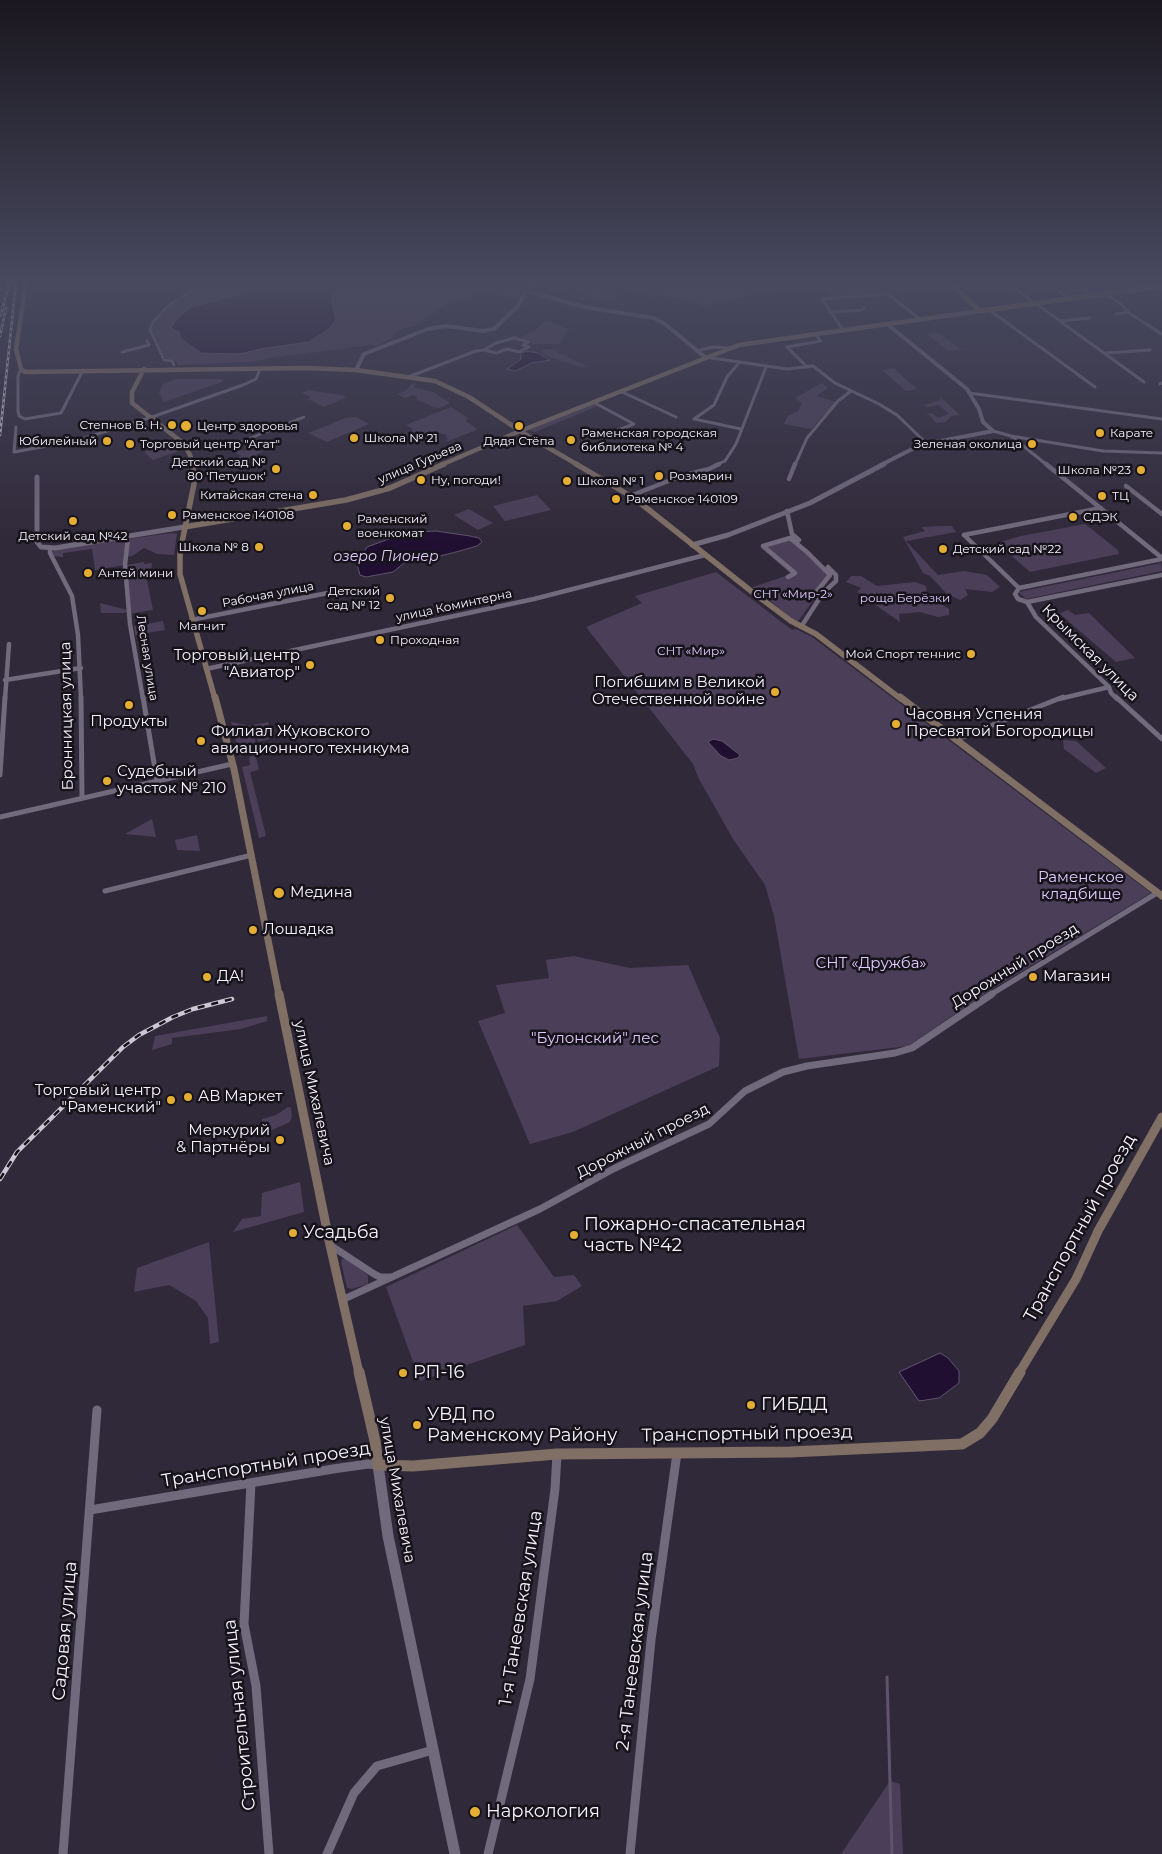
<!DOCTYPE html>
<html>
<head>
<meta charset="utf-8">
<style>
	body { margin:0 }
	canvas { display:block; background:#302939 }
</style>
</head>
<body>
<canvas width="1162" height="1854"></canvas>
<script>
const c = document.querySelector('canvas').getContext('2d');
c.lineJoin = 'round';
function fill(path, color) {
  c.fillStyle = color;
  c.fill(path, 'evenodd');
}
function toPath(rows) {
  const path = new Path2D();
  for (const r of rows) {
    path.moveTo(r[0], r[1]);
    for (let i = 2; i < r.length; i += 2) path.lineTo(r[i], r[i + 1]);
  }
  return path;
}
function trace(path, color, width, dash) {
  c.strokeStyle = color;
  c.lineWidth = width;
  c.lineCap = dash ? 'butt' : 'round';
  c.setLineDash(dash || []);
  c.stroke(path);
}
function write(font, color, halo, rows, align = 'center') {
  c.font = font + ' Montserrat,sans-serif';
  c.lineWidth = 5;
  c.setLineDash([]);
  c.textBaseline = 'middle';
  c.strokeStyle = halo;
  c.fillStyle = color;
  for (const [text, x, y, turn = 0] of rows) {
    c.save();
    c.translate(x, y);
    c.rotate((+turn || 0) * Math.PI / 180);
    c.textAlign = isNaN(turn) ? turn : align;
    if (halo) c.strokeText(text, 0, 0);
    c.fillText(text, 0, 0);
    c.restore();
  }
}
const green = toPath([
	[205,282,537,282,522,293,519,298,480,293,443,306,415,325,397,331,392,338,375,347,371,345,275,357,252,362,178,365,176,361,164,358,151,329,156,319,171,305],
	[622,282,807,282,704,306,689,300,661,295,654,295,653,298,619,283],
	[844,282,927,282,933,288,832,296,822,284],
	[592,284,617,295,600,301,575,291],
	[544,321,547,321,571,330,567,331,559,344,532,344,521,338,538,328],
	[938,332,962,350,949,351,926,334],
	[545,349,550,349,589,367,577,366,550,357,544,354,542,351],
	[894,368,898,372,896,374,899,373,917,389,906,391,882,370],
	[176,379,223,379,222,382,164,402,159,393,163,384],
	[413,383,416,384,414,387,433,392,450,403,439,408,433,407,416,399,418,397,413,395,405,398,397,394,405,391],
	[822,383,828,388,816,396,836,402,811,429,784,424,788,416,798,411,802,403,795,398],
	[308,390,341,395,347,397,324,407,308,399,311,397,302,393],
	[939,396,948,404,960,415,951,416,946,422,936,423,929,415,925,415,932,413,938,418,949,414,951,416,939,405,927,407,924,405,941,400],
	[593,404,598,406,535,432,529,430],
	[451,407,468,418,466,421,477,429,476,430,436,446,448,441,446,440,448,438,445,437,447,435,439,433,425,439,411,432,413,429,406,425],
	[356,417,369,424,327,442,308,433,346,418],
	[171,444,179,451,153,460,144,452],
	[259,450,262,452,229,467,223,463,242,456,232,451],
	[537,495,551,510,505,521,493,506],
	[469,509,493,523,478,530,454,515],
	[1085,524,1118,550,1119,554,1030,572,997,543,1021,536],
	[944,526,952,526,956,532,906,541,938,575,964,571,987,575,1000,587,992,592,965,589,968,595,960,600,947,594,930,576,923,573,903,537,925,531,921,527],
	[171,533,177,534,174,555,157,554,144,548,132,556,126,557,126,565,144,562,144,564,152,563,151,575,146,575,153,610,129,614,129,611,124,613,101,613,100,603,128,610,125,565,95,570,92,549,63,553,63,557,61,557,54,556,51,553,56,549],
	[792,536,832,574,799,620,796,622,753,587,791,574,760,547],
	[1161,563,1162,571,1026,599,1018,592],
	[716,572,792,630,796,629,812,637,1151,893,989,991,908,1046,799,1059,774,916,765,885,733,839,699,779,693,764,586,627,642,603,635,596],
	[851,576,861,576,877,586,915,582,926,586,927,595,949,609,949,615,938,617,920,612,899,614,900,622,857,592,861,588,846,582],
	[1068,610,1075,615,1089,613,1135,658,1116,662,1061,615,1060,613],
	[163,621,165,630,135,635,134,626],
	[231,722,251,726,256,743,240,757],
	[268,722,273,738,258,742,253,725],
	[1063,740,1076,741,1106,768,1096,773,1064,749],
	[255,753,259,770,250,772,266,836,259,838,242,767,250,765,249,758],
	[152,819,156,837,125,834],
	[197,835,200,851,177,850,175,840],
	[574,956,630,968,688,965,720,1038,719,1066,573,1132,530,1144,478,1021,505,1013,496,985,549,978,546,960],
	[267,1016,267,1021,241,1029,172,1038,172,1044,152,1050,155,1036],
	[288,1107,291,1108,292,1116,290,1122,261,1135,262,1119,276,1115],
	[300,1182,304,1212,233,1232,242,1219,261,1216,262,1193],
	[517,1225,554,1277,574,1275,582,1286,557,1301,523,1306,525,1345,420,1381,386,1287],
	[209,1242,219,1342,210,1344,208,1318,196,1301,169,1285,134,1292,137,1268],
	[342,1259,345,1259,368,1275,368,1284,352,1289,347,1288,341,1262],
	[890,1781,900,1784,903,1854,841,1854]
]);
const water = toPath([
	[268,282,341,282,333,295,332,302,336,320,329,329,309,342,266,348,239,354,201,353,181,339,179,332,171,328,175,321,191,307,234,296,268,282],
	[527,351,538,353,550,360,532,363,515,371,507,369,521,359,521,353,527,351],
	[436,531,470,536,479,538,482,542,477,546,456,552,440,556,423,556,404,563,393,572,366,577,360,575,357,564,367,547,397,536,402,537,419,532,436,531],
	[713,739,722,741,740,755,738,758,729,760,721,756,708,742,713,739],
	[940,1353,948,1358,959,1371,959,1383,939,1398,919,1401,899,1372,940,1353]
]);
const stream = toPath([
	[887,1677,892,1854]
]);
const pedestrian = toPath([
	[174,365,172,361,164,360,150,330,152,323,169,305,204,282],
	[228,447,304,417]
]);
const minorFar4 = toPath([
	[1006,282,1144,382],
	[1074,282,1093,295],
	[1058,290,1068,298],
	[1105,293,1122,305,1129,313,1162,334],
	[988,309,1095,387],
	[829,312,862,310,864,308],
	[1116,314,1128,312],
	[1061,321,1090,318],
	[843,330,822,299,888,294,921,320],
	[514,338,528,342,523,345,529,347,519,352,507,349,496,353,484,350,496,343,514,338],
	[696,351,713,347,729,348],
	[122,352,149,345,147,341],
	[1106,353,1150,350],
	[705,357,787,369,813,366,835,383,879,404,897,415,926,443],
	[807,367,787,347,821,341,815,334],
	[21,369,18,376,18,411,19,416,25,419,61,413,83,370],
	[408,377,476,351,484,350],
	[1160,384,1162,383],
	[620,391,676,417],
	[969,393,1162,419],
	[694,419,714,405,727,377,738,364],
	[694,419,741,429],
	[16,427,14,452,75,441,149,418,243,385,256,379,260,369],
	[581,430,597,438,634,424,593,402],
	[993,431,1011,436,1047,465],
	[1011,436,1103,451,1162,453],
	[716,465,725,461,736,444,766,367],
	[795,465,807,438,838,401,851,391]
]);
const minorFar3 = toPath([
	[1046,464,1162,558],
	[789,479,795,464],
	[1126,486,1162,514],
	[630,496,681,476,709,469,719,464],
	[787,511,792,534,799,540],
	[964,535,1101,508],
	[964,535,1019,588],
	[128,537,125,565,130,624,143,699],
	[50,548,50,553,72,596,78,635,81,699],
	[1162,559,1019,588,1015,594,1018,599,1027,602,1162,575],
	[788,577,795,573,763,546,790,538,807,552,830,575,814,595],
	[1027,602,1036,617,1109,687,1111,693,1117,699],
	[191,620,348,589],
	[801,627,823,593,836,581,836,575,828,567],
	[206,669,534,599,705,555],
	[5,680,81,668],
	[5,699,9,644],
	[1059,699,1109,687]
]);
const minorFar2 = toPath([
	[81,697,82,798],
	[143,697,157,781],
	[1116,697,1162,739],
	[955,740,1063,697],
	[0,775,5,697],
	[0,817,232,764],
	[105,891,252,855],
	[990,995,1157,893]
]);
const minorFar1 = toPath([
	[330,1245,374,1274,380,1277,390,1277],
	[344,1299,540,1209,615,1168,709,1124,745,1091,783,1072,807,1066,895,1053,912,1048,992,994]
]);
const minor = toPath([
	[251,1483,244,1624,256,1686,269,1854],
	[90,1510,333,1469,368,1464,378,1465],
	[63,1854,97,1410],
	[327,1854,354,1793,377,1766,433,1750],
	[488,1854,530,1679,555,1489,557,1454],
	[630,1854,651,1640,677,1453]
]);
const tertiaryFar2 = toPath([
	[527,291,584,307,654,318,665,324,705,357],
	[887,324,967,389,979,409,983,422,993,431],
	[356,370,364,354,428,329,446,326,483,331,494,329,518,306,525,293,540,282],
	[881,465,920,445,993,431]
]);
const tertiaryFar1 = toPath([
	[37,477,37,542,41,547,55,548,184,527],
	[692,545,728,535,810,503,884,464]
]);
const tertiary = toPath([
	[378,1465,388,1536,455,1854]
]);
const secondaryFar4 = toPath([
	[26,282,16,349,21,369,25,372,306,368,356,370,435,381,469,397,528,436,578,465],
	[144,369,132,392,132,403,183,443,190,455,193,465],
	[441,465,520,431,739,345,980,311]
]);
const secondaryFar3 = toPath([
	[193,464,194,484,180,552,180,574,215,699],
	[576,464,634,498,751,591,791,621,816,634,901,699],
	[184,527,346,500,390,488,444,464]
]);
const secondaryFar2 = toPath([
	[215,697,234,769,279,995],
	[900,697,1162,896]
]);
const secondaryFar1 = toPath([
	[279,994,330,1245,359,1373],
	[1019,1373,1076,1279,1098,1231,1162,1117]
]);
const secondary = toPath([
	[359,1372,375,1441,378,1465,413,1466,557,1454,790,1452,962,1444,980,1433,992,1419,1020,1372]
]);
const primary = toPath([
	[949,282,980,311,1162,286]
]);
const railFar1 = toPath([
	[1,315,9,282],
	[0,336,6,308],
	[0,435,16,282]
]);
const rail = toPath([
	[0,1179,17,1152,123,1047,139,1035,173,1017,193,1009,232,999]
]);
const markers = [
	[172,425,5,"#e4ae35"],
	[186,426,6,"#e4ae35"],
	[519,426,5,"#e4ae35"],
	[1100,433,5,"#e4ae35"],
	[354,438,5,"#e4ae35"],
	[571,440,5,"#e4ae35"],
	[107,441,5,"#e4ae35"],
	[130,444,5,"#e4ae35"],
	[1032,444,5,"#e4ae35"],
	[276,469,5,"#e4ae35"],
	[1141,470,5,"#e4ae35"],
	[659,476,5,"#e4ae35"],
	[421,480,5,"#e4ae35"],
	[567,481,5,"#e4ae35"],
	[313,495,5,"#e4ae35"],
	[1102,496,5,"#e4ae35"],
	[616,499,5,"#e4ae35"],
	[172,515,5,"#e4ae35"],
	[1073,517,5,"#e4ae35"],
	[73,521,5,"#e4ae35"],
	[347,526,5,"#e4ae35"],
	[259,547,5,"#e4ae35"],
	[943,549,5,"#e4ae35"],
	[88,573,5,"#e4ae35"],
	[390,598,5,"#e4ae35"],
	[202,611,5,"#e4ae35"],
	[380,640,5,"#e4ae35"],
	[971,654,5,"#e4ae35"],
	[310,665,5,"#e4ae35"],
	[775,692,5,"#e4ae35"],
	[129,705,5,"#e4ae35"],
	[896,724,5,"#e4ae35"],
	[201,741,5,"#e4ae35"],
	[107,781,5,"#e4ae35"],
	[279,893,6,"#e4ae35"],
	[253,930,5,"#e4ae35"],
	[207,977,5,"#e4ae35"],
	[1033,977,5,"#e4ae35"],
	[188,1097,5,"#e4ae35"],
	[171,1100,5,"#e4ae35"],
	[280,1140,5,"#e4ae35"],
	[293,1233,5,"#e4ae35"],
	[574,1235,5,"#e4ae35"],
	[403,1373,5,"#e4ae35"],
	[751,1405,5,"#e4ae35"],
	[417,1425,5,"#e4ae35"],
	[475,1812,6,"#e4ae35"]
];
const farPoinames = [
	["Степнов В. Н.",162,425,"right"],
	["Центр здоровья",197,426],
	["Раменская городская",581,433],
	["библиотека № 4",581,447],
	["Карате",1110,433],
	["Школа № 21",364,438],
	["Юбилейный",97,441,"right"],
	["Дядя Стёпа",519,441,"center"],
	["Торговый центр \"Агат\"",140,444],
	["Зеленая околица",1022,444,"right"],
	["Детский сад №",266,462,"right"],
	["80 'Петушок'",266,476,"right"],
	["Школа №23",1131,470,"right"],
	["Розмарин",669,476],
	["Ну, погоди!",431,480],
	["Школа № 1",577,481],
	["Китайская стена",303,495,"right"],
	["ТЦ",1112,496],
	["Раменское 140109",626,499],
	["Раменское 140108",182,515],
	["СДЭК",1083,517],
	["Раменский",357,519],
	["военкомат",357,533],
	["Детский сад №42",73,536,"center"],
	["Школа № 8",249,547,"right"],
	["Детский сад №22",953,549],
	["Антей мини",98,573],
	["Детский",380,591,"right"],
	["сад № 12",380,605,"right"],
	["Магнит",202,626,"center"],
	["Проходная",390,640],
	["Мой Спорт теннис",961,654,"right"]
];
const farStreetnames = [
	["улица Гурьева",420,463,-23],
	["Рабочая улица",268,595,-11],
	["улица Коминтерна",454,606,-12],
	["Лесная улица",147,658,81]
];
const farParknames = [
	["СНТ «Мир-2»",793,594],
	["роща Берёзки",905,598],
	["СНТ «Мир»",691,651]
];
const farWaternames = [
	["озеро Пионер",386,557]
];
const streetNames = [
	["Крымская улица",1090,653,45],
	["Бронницкая улица",67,716,-91],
	["Дорожный проезд",1015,966,-32],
	["улица Михалевича",314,1093,78],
	["Дорожный проезд",643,1141,-27],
	["улица Михалевича",397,1490,80]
];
const poiNames = [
	["Торговый центр",300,656,"right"],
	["\"Авиатор\"",300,673,"right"],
	["Погибшим в Великой",765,683,"right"],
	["Отечественной войне",765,700,"right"],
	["Часовня Успения",906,715],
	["Пресвятой Богородицы",906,732],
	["Продукты",129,722,"center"],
	["Филиал Жуковского",211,732],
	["авиационного техникума",211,749],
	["Судебный",117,772],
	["участок № 210",117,789],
	["Медина",290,893],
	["Лошадка",263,930],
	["ДА!",217,977],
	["Магазин",1043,977],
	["Торговый центр",161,1091,"right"],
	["\"Раменский\"",161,1108,"right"],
	["АВ Маркет",198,1097],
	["Меркурий",270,1131,"right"],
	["& Партнёры",270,1148,"right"]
];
const parkNames = [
	["Раменское",1081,878],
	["кладбище",1081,895],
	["СНТ «Дружба»",871,964],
	["\"Булонский\" лес",595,1039]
];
const nearPoinames = [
	["Пожарно-спасательная",584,1225],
	["часть №42",584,1246],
	["Усадьба",303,1233],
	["РП-16",413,1373],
	["ГИБДД",761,1405],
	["УВД по",427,1415],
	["Раменскому Району",427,1436],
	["Наркология",486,1812]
];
const nearStreetnames = [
	["Транспортный проезд",1080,1228,-61],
	["Транспортный проезд",747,1434,-1],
	["Транспортный проезд",266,1465,-9],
	["1-я Танеевская улица",521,1608,-81],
	["Садовая улица",65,1631,-85],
	["2-я Танеевская улица",635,1651,-83],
	["Строительная улица",240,1715,-96]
];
fill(green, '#4a3e58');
fill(water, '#200f31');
trace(water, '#60536e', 1);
trace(stream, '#60536e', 3);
trace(pedestrian, '#71697c', 2.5);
trace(minorFar4, '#71697c', 3);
trace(minorFar3, '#71697c', 4.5);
trace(minorFar2, '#71697c', 5);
trace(minorFar1, '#71697c', 7);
trace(minor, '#71697c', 9);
trace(tertiaryFar2, '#71697c', 4);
trace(tertiaryFar1, '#71697c', 5);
trace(tertiary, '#71697c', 11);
trace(secondaryFar4, '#806f64', 4.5);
trace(secondaryFar3, '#806f64', 5.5);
trace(secondaryFar2, '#806f64', 7);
trace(secondaryFar1, '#806f64', 9);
trace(secondary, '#806f64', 11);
trace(primary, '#90764d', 5);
trace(railFar1, '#ccc7d4', 2.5);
trace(rail, '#ccc7d4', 4.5);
trace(railFar1, '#16131a', 1, [3]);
trace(rail, '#16131a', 2.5, [7]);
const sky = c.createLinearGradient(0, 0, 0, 541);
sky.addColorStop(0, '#1a171f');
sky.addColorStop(0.52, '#48495f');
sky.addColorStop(1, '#48495f00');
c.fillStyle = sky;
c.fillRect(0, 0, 1162, 541);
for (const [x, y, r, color] of markers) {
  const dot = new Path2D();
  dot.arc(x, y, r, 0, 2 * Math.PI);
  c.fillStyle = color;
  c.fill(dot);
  trace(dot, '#16131a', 2);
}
write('12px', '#f7f2fe', '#16131a', farPoinames, 'left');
write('12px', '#f7f2fe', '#16131a', farStreetnames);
write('12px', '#e0c9ff', '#16131a', farParknames);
write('italic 14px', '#e0c9ff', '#16131a', farWaternames);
write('15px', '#f7f2fe', '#16131a', streetNames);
write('15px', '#f7f2fe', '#16131a', poiNames, 'left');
write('15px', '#e0c9ff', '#16131a', parkNames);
write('18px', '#f7f2fe', '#16131a', nearPoinames, 'left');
write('18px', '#f7f2fe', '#16131a', nearStreetnames);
</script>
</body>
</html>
